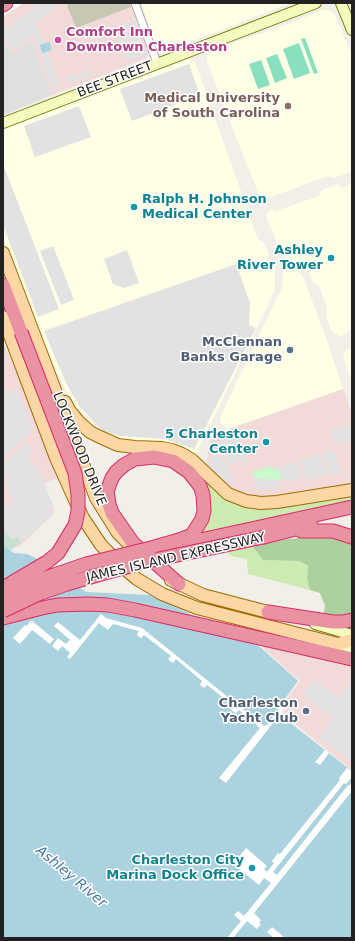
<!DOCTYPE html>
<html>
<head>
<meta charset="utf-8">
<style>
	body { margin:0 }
	#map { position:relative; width:355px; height:941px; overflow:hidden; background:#f2efe9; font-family:"DejaVu Sans",sans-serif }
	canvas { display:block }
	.frame { position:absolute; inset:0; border:4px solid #222; pointer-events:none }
</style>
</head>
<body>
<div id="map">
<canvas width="355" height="941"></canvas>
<div class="frame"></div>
</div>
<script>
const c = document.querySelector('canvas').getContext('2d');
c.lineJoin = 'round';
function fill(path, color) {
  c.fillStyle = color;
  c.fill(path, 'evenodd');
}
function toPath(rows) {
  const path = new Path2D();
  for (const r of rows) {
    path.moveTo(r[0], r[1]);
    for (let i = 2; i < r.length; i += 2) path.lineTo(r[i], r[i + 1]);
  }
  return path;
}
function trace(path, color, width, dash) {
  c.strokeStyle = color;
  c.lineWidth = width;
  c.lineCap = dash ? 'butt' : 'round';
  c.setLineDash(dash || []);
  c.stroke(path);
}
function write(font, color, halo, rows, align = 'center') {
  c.font = font + ' "DejaVu Sans",sans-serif';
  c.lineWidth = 3;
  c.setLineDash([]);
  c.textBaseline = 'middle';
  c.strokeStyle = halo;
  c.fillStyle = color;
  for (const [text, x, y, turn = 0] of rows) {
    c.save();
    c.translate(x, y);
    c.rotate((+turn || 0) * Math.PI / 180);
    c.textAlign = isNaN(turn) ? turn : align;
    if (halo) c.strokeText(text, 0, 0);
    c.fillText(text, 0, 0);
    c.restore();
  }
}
const residential = toPath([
	[3,40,14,53,32,41,52,95,3,115]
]);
const commercial = toPath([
	[23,3,66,3,76,28,131,7,148,52,148,55,145,59,52,95,32,41,14,53,3,40,3,17],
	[3,342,21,382,60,481,54,479,44,484,55,512,18,548,3,532],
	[343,389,352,414,352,486,269,500,234,493,206,469,209,445,211,439,215,435,221,435,228,429],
	[265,644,352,661,352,770,283,714,290,704,285,701,300,681,264,649]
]);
const education = toPath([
	[141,3,290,3,167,51,162,51,158,50,156,47],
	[323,10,330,10,335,15,352,55,352,171,334,178,328,176,263,200,260,197,249,169,248,168,241,150,207,61,207,56,211,51,213,50,288,24],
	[189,59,195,62,258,239,264,244,268,252,270,264,275,267,275,290,194,458,99,434,75,411,49,353,3,240,3,129],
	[350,183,352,183,352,330,345,333,342,337,334,333,331,330,326,316,327,307,319,286,313,282,308,271,301,265,287,259,281,254,266,216,268,212,272,209,276,211,319,196,322,190,337,184,339,185,342,188,349,185],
	[289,270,294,271,300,273,304,279,328,343,343,389,228,429,225,427,221,424,220,417,282,288,283,273],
	[352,347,352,382,343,356,345,351]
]);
const construction = toPath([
	[66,3,130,3,131,7,76,28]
]);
const grass = toPath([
	[207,481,227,498,352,494,352,500,201,533,199,532,203,484],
	[253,547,263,560,299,561,308,566,307,578,310,590,248,574,247,559,231,556,226,552]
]);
const forest = toPath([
	[327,536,352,541,352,615,350,616,323,616,325,606,320,593,310,590,307,578,308,566,299,561,263,560,253,547,287,539]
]);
const wetland = toPath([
	[3,519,22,542,10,551,3,546]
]);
const park = toPath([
	[271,466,273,470,278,468,282,480,254,478,252,472]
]);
const pitch = toPath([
	[305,38,318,73,314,74,301,39],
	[299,43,310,73,294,79,283,49],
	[277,54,287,78,275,83,266,58],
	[261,60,270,85,258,89,249,64]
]);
const parking = toPath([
	[39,3,59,3,36,24,60,85,53,88,33,35,15,50,3,37,3,33],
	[133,20,146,55,127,62,115,27],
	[110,26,113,34,96,40,94,32],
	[189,64,200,95,132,121,120,89],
	[91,70,92,75,68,83,66,78],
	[79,106,91,137,35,157,24,126],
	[3,164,59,309,38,317,3,225],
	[53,246,74,300,61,305,40,251],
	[127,250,139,283,124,288,113,284,104,259],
	[236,264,250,303,249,325,256,328,194,449,183,445,165,439,120,436,105,432,97,426,80,407,66,383,44,331],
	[18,389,31,427,33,430,6,456,3,453,3,394],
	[350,425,352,431,352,440,335,445,331,431],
	[236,429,248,464,243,466,241,460,228,465,220,441,226,439,224,433],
	[26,444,33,451,27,456,39,472,54,507,49,510,53,515,21,542,17,537,13,541,3,530,3,509,13,501,6,483,7,477,3,475,3,465],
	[333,449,341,472,330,476,322,454],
	[214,450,225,462,227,466,233,471,230,485,222,479,210,466],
	[319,454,326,474,307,480,300,461],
	[297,462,302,477,283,483,278,468],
	[253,478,277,480,280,488,256,489],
	[315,679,338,698,352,681,352,763,319,737,333,718,303,694]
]);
const water = toPath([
	[49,42,52,50,42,53,40,45],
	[3,546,14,553,27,554,36,558,86,592,150,595,260,647,298,681,283,701,288,704,280,715,352,771,352,938,3,938]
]);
const pier = toPath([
	[3,3,23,3,3,17],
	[101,614,106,618,142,628,264,726,267,725,284,702,288,704,226,783,219,778,260,728,239,710,236,713,231,710,234,706,207,685,204,688,200,685,202,681,176,659,173,663,170,661,168,659,171,656,144,635,141,638,138,636,137,634,139,631,113,624,108,630,99,623,70,659,67,657,70,653,62,646,58,651,52,646,58,638,66,644,70,640,54,626,58,622,80,640],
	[31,620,54,639,50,644,32,630,20,644,13,638,25,625,27,626],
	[325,750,329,753,320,765,315,762],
	[347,768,352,771,352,777,346,784,344,783,273,872,277,875,348,785,349,786,352,782,352,791,254,913,261,920,259,923,261,924,257,929,247,921,233,938,227,938,241,921,234,915,238,911,244,916,271,883,264,878,259,885,233,864,246,848,267,866,264,869,267,872,274,863,272,861,278,853,280,854,340,780,339,778],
	[272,927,285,938,274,938,267,932]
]);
const street = toPath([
	[135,3,157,63]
]);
const secondary = toPath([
	[341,3,352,30],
	[3,123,316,3],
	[315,624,352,635],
	[338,644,352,648]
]);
const primary = toPath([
	[3,253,96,498,118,533,130,545],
	[3,317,56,458,83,518,101,545,125,569,137,579,162,594,197,608,338,644,352,640],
	[65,402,69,410,79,422,90,432,100,437,118,445,135,447,162,448,172,450,182,454,192,460,228,494,246,501,261,503,277,502,352,490],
	[171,580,203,595,268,612]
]);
const highway = toPath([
	[3,5,6,3],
	[3,285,21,332],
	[301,531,333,531,352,537],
	[264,537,311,525],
	[182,544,352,507],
	[151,548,179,540,192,535,202,519,204,511,203,495,200,486,189,472,173,461,154,457,135,459,124,465,116,472,112,478,107,491,109,504,112,513,133,543,179,584],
	[268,612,333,622,342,622,352,620],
	[3,618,42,608,57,605,89,604,108,605,135,610,352,659]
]);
const highwayBridge = toPath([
	[3,588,47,562,58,553,75,525,78,511,78,494,75,473,21,332],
	[3,597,34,582,86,564,151,548],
	[3,611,41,593,67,584,94,576,144,562,264,537]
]);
const markers = [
	[58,40,4,"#d1479c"],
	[288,106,4,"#8d6e63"],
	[134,207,4,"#0f9aa8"],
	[331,258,4,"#0f9aa8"],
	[290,350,4,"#5c6f8a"],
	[266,442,4,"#0f9aa8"],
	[306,711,4,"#5c6f8a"],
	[252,868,4,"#0f9aa8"]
];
const hotelNames = [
	["Comfort Inn",66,33],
	["Downtown Charleston",66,48]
];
const streetNames = [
	["BEE STREET",115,80,-21],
	["LOCKWOOD DRIVE",79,449,68],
	["JAMES ISLAND EXPRESSWAY",176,558,-13]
];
const educationNames = [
	["Medical University",280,99],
	["of South Carolina",280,114]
];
const cultureNames = [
	["Ralph H. Johnson",142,200,"left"],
	["Medical Center",142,215,"left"],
	["Ashley",323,251],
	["River Tower",323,266],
	["5 Charleston",258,435],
	["Center",258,450],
	["Charleston City",244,861],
	["Marina Dock Office",244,876]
];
const serviceNames = [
	["McClennan",282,343],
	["Banks Garage",282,358],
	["Charleston",298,704],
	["Yacht Club",298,719]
];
const waterNames = [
	["Ashley River",71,877,40]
];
fill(residential, '#e0dfdf');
fill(commercial, '#f2dad9');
fill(education, '#ffffe5');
fill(construction, '#c7c7b4');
fill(grass, '#cdebb0');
fill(forest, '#add19e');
fill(wetland, '#c6e0d4');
fill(park, '#c8facc');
fill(pitch, '#88e0be');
fill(parking, '#e2e2e2');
fill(water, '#aad3df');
fill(pier, '#fff');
trace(street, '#a9a9a9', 9);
trace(secondary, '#707d05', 12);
trace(primary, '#a06b00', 14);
trace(highway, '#dc2a67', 15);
trace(street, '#fff', 7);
trace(secondary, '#f7fabf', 10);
trace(primary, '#fcd6a4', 12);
trace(highway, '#e892a2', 13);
trace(highwayBridge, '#dc2a67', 15, []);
trace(highwayBridge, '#e892a2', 13);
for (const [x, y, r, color] of markers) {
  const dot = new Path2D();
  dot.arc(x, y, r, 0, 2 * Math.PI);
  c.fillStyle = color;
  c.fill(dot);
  trace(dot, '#fff', 1.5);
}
write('bold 13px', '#b23c85', '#fff', hotelNames, 'left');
write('13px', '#222', '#fff', streetNames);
write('bold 13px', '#785e54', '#fff', educationNames, 'right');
write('bold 13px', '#0d838f', '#fff', cultureNames, 'right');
write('bold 13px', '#4e5e75', '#fff', serviceNames, 'right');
write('italic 14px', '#4a7aab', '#fff', waterNames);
</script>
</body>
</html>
